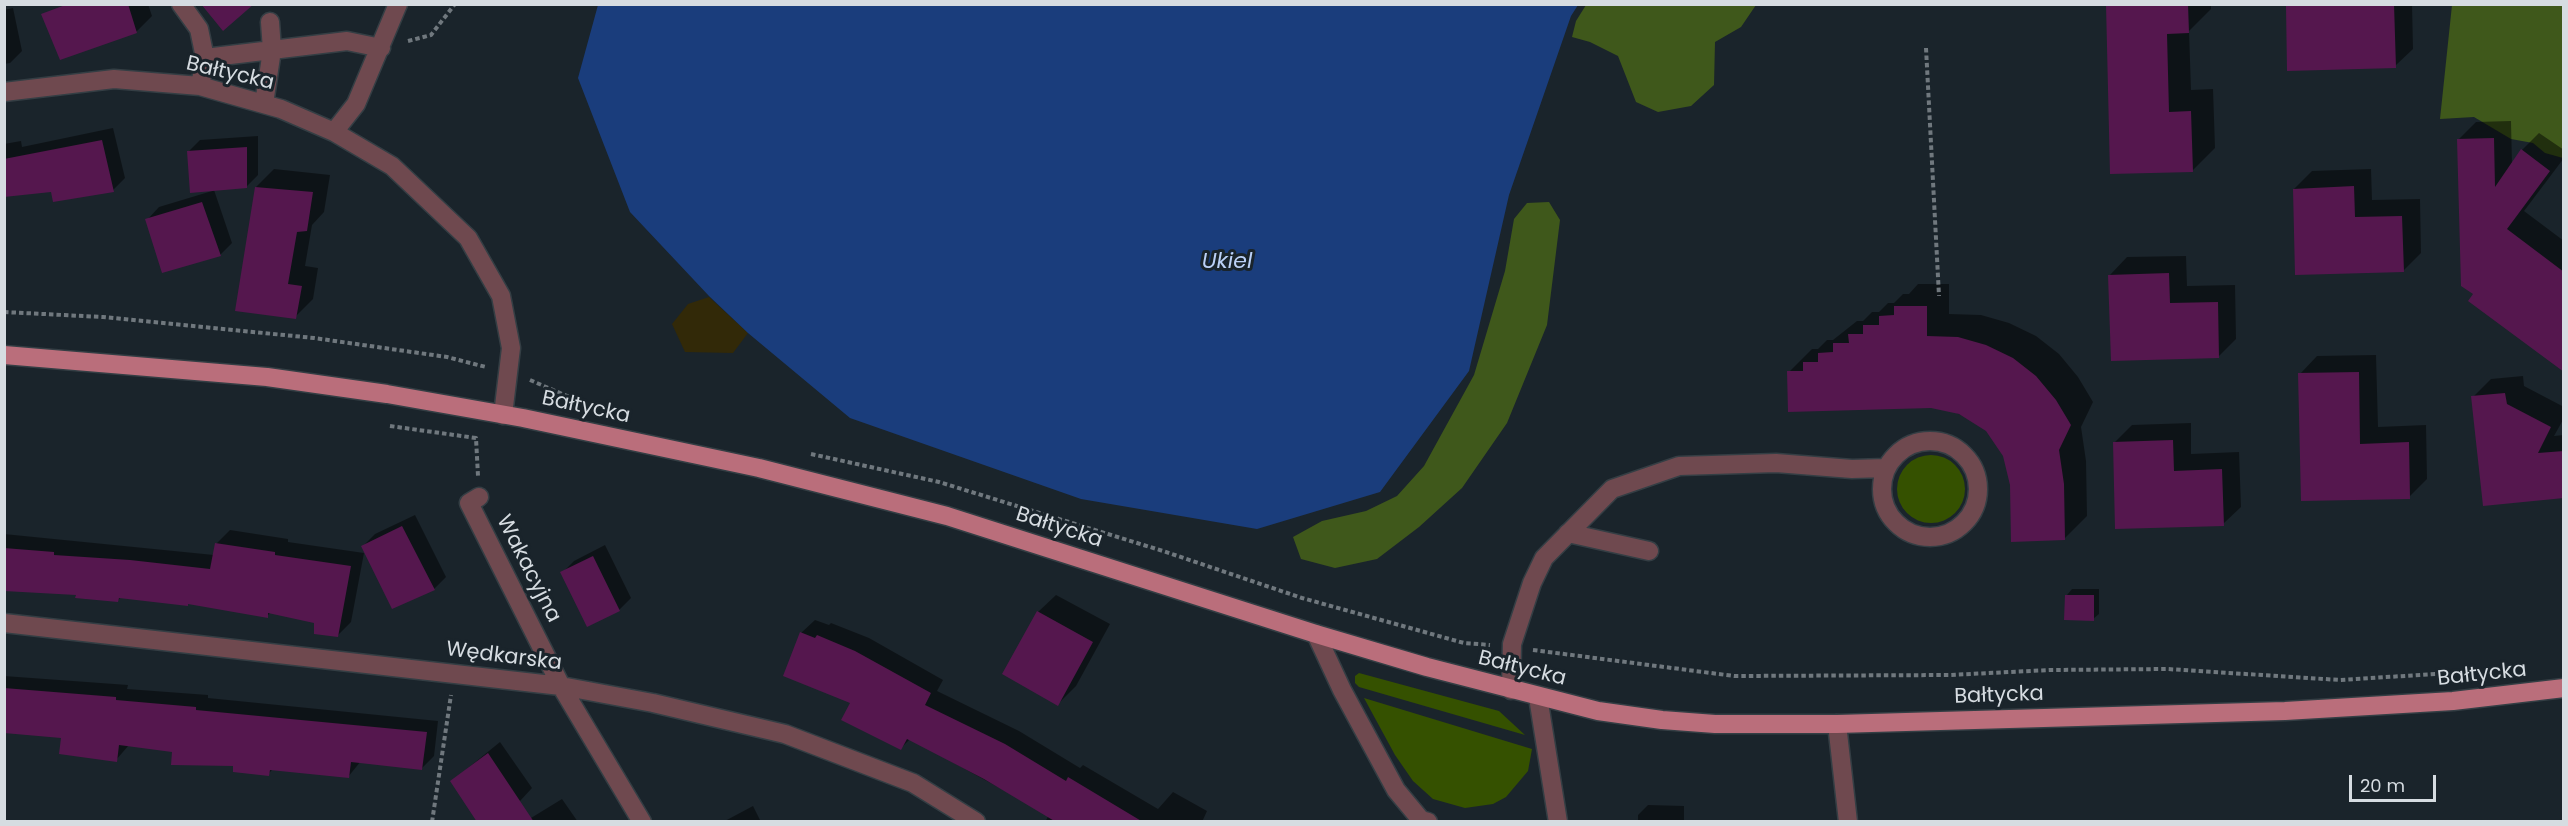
<!DOCTYPE html>
<html>
<head>
<meta charset="utf-8">
<style>
	body { margin:0 }
	#map { position:relative; width:2568px; height:826px; overflow:hidden; background:#1a242b; font-family:Poppins,sans-serif }
	canvas { display:block }
	.frame { position:absolute; inset:0; border:6px solid #d6dce1; pointer-events:none }
	.scale { position:absolute; left:2349px; top:775px; width:87px; height:27px; box-sizing:border-box; border:3px solid #d6dce1; border-top:0; padding-left:8px; font-size:18px; line-height:21px; white-space:nowrap; color:#d6dce1; -webkit-text-stroke:4px #1a242b; paint-order:stroke }
</style>
</head>
<body>
<div id="map">
<canvas width="2568" height="826"></canvas>
<div class="frame"></div>
<div class="scale">20 m</div>
</div>
<script>
const c = document.querySelector('canvas').getContext('2d');
c.lineJoin = 'round';
function fill(path, color) {
  c.fillStyle = color;
  c.fill(path, 'evenodd');
}
function toPath(rows) {
  const path = new Path2D();
  for (const r of rows) {
    if (r.length === 3) {
      path.moveTo(r[0] + r[2], r[1]);
      path.arc(r[0], r[1], r[2], 0, 2 * Math.PI);
      continue;
    }
    path.moveTo(r[0], r[1]);
    for (let i = 2; i < r.length; i += 2) path.lineTo(r[i], r[i + 1]);
  }
  return path;
}
function trace(path, color, width, dash) {
  c.strokeStyle = color;
  c.lineWidth = width;
  c.lineCap = dash ? 'butt' : 'round';
  c.setLineDash(dash || []);
  c.stroke(path);
}
function write(font, color, halo, rows, align = 'center') {
  c.font = font + ' Poppins,sans-serif';
  c.lineWidth = 6;
  c.setLineDash([]);
  c.textBaseline = 'middle';
  c.strokeStyle = halo;
  c.fillStyle = color;
  for (const [text, x, y, turn = 0] of rows) {
    c.save();
    c.translate(x, y);
    c.rotate((+turn || 0) * Math.PI / 180);
    c.textAlign = isNaN(turn) ? turn : align;
    if (halo) c.strokeText(text, 0, 0);
    c.fillText(text, 0, 0);
    c.restore();
  }
}
const green = toPath([
	[1931,489,34],
	[1359,673,1499,711,1525,735,1359,687,1355,683,1355,676],
	[1364,698,1532,749,1528,771,1506,797,1493,804,1465,808,1433,799,1413,781,1395,755]
]);
const forest = toPath([
	[1586,5,1586,4,1756,5,1741,27,1715,42,1714,85,1691,106,1658,112,1636,102,1618,56,1590,42,1572,37,1576,21],
	[2452,5,2563,5,2563,158,2545,153,2533,143,2511,139,2474,117,2440,119],
	[1549,202,1560,220,1547,325,1507,423,1462,488,1419,527,1377,559,1335,568,1301,559,1293,537,1322,521,1366,511,1397,496,1424,466,1474,375,1505,271,1514,219,1527,203]
]);
const sand = toPath([
	[709,297,748,333,733,353,685,352,672,324,688,304]
]);
const water = toPath([
	[598,5,598,4,1578,5,1571,16,1509,195,1469,371,1380,492,1257,529,1081,499,850,418,748,333,709,296,630,212,578,78]
]);
const shadow = toPath([
	[64,4,148,4,152,16,137,31,79,52],
	[2107,4,2211,4,2211,9,2189,31,2191,90,2213,89,2215,148,2192,171],
	[2289,4,2412,4,2413,49,2395,66,2287,7],
	[13,8,22,51,10,63,4,64,4,10],
	[2511,121,2512,165,2522,150,2539,133,2564,150,2564,158,2524,211,2564,241,2564,355,2475,294,2458,140,2476,122],
	[113,128,125,178,113,190,52,190,4,196,4,144,21,141,22,147],
	[258,136,258,175,246,187,214,190,232,243,220,255,147,220,159,207,212,191,188,152,200,140],
	[274,169,330,175,324,212,312,225,305,266,318,268,313,299,295,317,256,187],
	[2371,169,2372,200,2420,199,2421,253,2403,271,2294,189,2312,171],
	[2186,256,2187,286,2235,285,2236,339,2218,357,2110,275,2127,257],
	[1918,284,1949,284,1949,314,1981,315,2009,323,2036,336,2059,354,2078,377,2093,402,2081,427,2086,461,2087,516,2064,539,2011,485,2005,455,1987,430,1974,420,1946,409,1789,372,1812,349,1818,349,1827,340,1833,340,1857,321,1863,321,1872,312,1879,312,1888,303,1894,303,1903,294,1909,294],
	[2376,355,2378,427,2426,425,2427,479,2409,497,2303,500,2300,374,2317,356],
	[2523,376,2524,386,2564,407,2564,418,2554,436,2564,435,2564,496,2473,397,2491,379],
	[2191,423,2191,454,2239,452,2241,507,2223,524,2114,443,2132,425],
	[415,515,446,577,434,589,363,546,375,534],
	[230,530,288,539,288,542,364,553,351,622,338,635,316,622,271,612,267,616,189,603,121,597,118,600,4,579,4,534,214,555,216,544],
	[605,545,631,598,619,610,562,573,574,561],
	[2072,589,2099,589,2099,614,2093,619,2067,595],
	[1056,595,1110,624,1076,686,1058,704,1038,612],
	[815,620,829,625,831,623,869,638,943,680,937,691,1019,731,1080,768,1083,765,1158,809,1173,792,1207,811,1202,822,1045,822,1049,815,910,739,901,748,852,702,801,633],
	[4,676,128,685,127,689,208,695,208,698,438,721,434,756,422,768,361,761,348,777,273,769,268,774,174,751,129,745,116,760,63,737,4,732],
	[500,742,532,788,520,801,452,781],
	[562,799,578,822,528,822,531,818],
	[1648,805,1684,806,1684,822,1638,822,1638,815],
	[753,806,761,822,723,822]
]);
const building = toPath([
	[68,4,128,4,137,33,60,60,41,14],
	[201,4,254,4,223,31],
	[2106,4,2188,4,2189,33,2167,34,2169,112,2191,111,2193,172,2110,174],
	[2394,4,2396,68,2287,71,2286,6],
	[2494,138,2495,187,2521,149,2550,171,2507,229,2564,272,2564,372,2468,301,2473,294,2461,286,2457,139],
	[102,140,114,192,53,202,51,192,4,197,4,159],
	[247,147,247,188,190,193,187,151],
	[2354,186,2355,217,2402,216,2404,272,2295,275,2293,189],
	[255,187,313,192,307,231,297,232,288,284,302,286,296,319,235,311],
	[202,202,221,256,162,273,145,219],
	[2169,273,2170,303,2218,302,2219,358,2111,361,2108,275],
	[1894,306,1927,306,1927,336,1958,337,1986,345,2013,358,2036,376,2056,400,2071,425,2059,450,2064,484,2065,540,2011,542,2010,485,2003,456,1986,431,1959,414,1931,408,1788,412,1787,371,1803,371,1803,362,1818,362,1818,353,1833,352,1833,343,1849,343,1848,334,1863,334,1863,325,1879,325,1879,316,1894,315],
	[2359,372,2360,444,2409,442,2410,499,2301,501,2298,373],
	[2505,393,2507,404,2551,427,2538,453,2564,451,2564,498,2483,506,2471,396],
	[2173,440,2174,471,2222,469,2224,526,2115,529,2113,442],
	[402,526,435,590,392,609,361,546],
	[215,543,275,552,275,555,351,566,338,637,314,634,314,623,268,613,268,618,188,604,188,606,119,598,118,602,75,598,76,595,4,591,4,548,54,552,54,555,130,560,210,569],
	[593,556,620,611,587,627,560,572],
	[2065,595,2094,595,2094,621,2064,620],
	[1037,611,1093,642,1058,706,1002,674],
	[800,632,815,638,817,635,855,651,931,693,925,705,1005,744,1066,781,1068,777,1143,822,1056,822,984,779,907,739,901,750,841,720,850,703,783,676],
	[4,688,116,697,116,700,196,707,196,710,427,732,422,770,351,762,349,778,270,770,269,776,233,772,233,766,171,765,172,752,119,745,117,762,59,754,61,738,4,733],
	[488,753,534,822,477,822,450,781]
]);
const path = toPath([
	[408,41,431,35,455,4],
	[1926,48,1939,296],
	[4,312,103,317,314,338,447,357,486,367],
	[530,380,590,406],
	[390,426,476,438,478,476],
	[811,454,939,482,1163,551,1302,598,1464,643,1490,645],
	[1533,650,1734,676,1949,675,2050,670,2167,669,2340,680,2483,671],
	[432,822,451,695]
]);
const minor = toPath([
	[181,4,199,29,205,58,200,86],
	[205,58,347,41,381,48],
	[4,92,114,79,200,86,281,109,334,132,392,166,468,238,501,296,511,348,503,415],
	[264,104,272,50,270,22],
	[334,132,356,104,398,4],
	[1930,489,48],
	[479,497,469,503,561,686,642,822],
	[1568,533,1649,551],
	[4,623,561,686,653,703,785,734,913,783,976,822],
	[1316,634,1342,690,1396,790,1421,820,1428,822],
	[1511,690,1512,644,1532,583,1544,558,1612,489,1679,466,1776,463,1852,469,1886,468],
	[1538,697,1558,822],
	[1837,724,1848,822]
]);
const major = toPath([
	[4,355,267,377,387,394,523,418,759,468,947,516,1316,634,1427,667,1598,711,1662,720,1715,724,1837,724,2285,711,2453,701,2564,688]
]);
const streetNames = [
	["Bałtycka",230,74,13],
	["Bałtycka",586,408,12],
	["Bałtycka",1059,528,18],
	["Wakacyjna",528,569,63],
	["Wędkarska",504,657,7],
	["Bałtycka",1522,669,14],
	["Bałtycka",2482,675,-6],
	["Bałtycka",1999,696,-2]
];
const waterNames = [
	["Ukiel",1227,262]
];
fill(green, '#355100');
fill(forest, '#3f581b');
fill(sand, '#322908');
fill(water, '#1a3d7c');
fill(shadow, '#0007');
fill(building, '#55174e');
trace(minor, '#343e44', 21);
trace(major, '#343e44', 21);
trace(path, '#70787e', 4, [4.5, 3]);
trace(minor, '#6f494f', 18);
trace(major, '#ba6e7b', 18);
write('21px', '#d6dce1', '#1a242b', streetNames);
write('italic 22px', '#bbd1f7', '#1a242b', waterNames);
</script>
</body>
</html>
